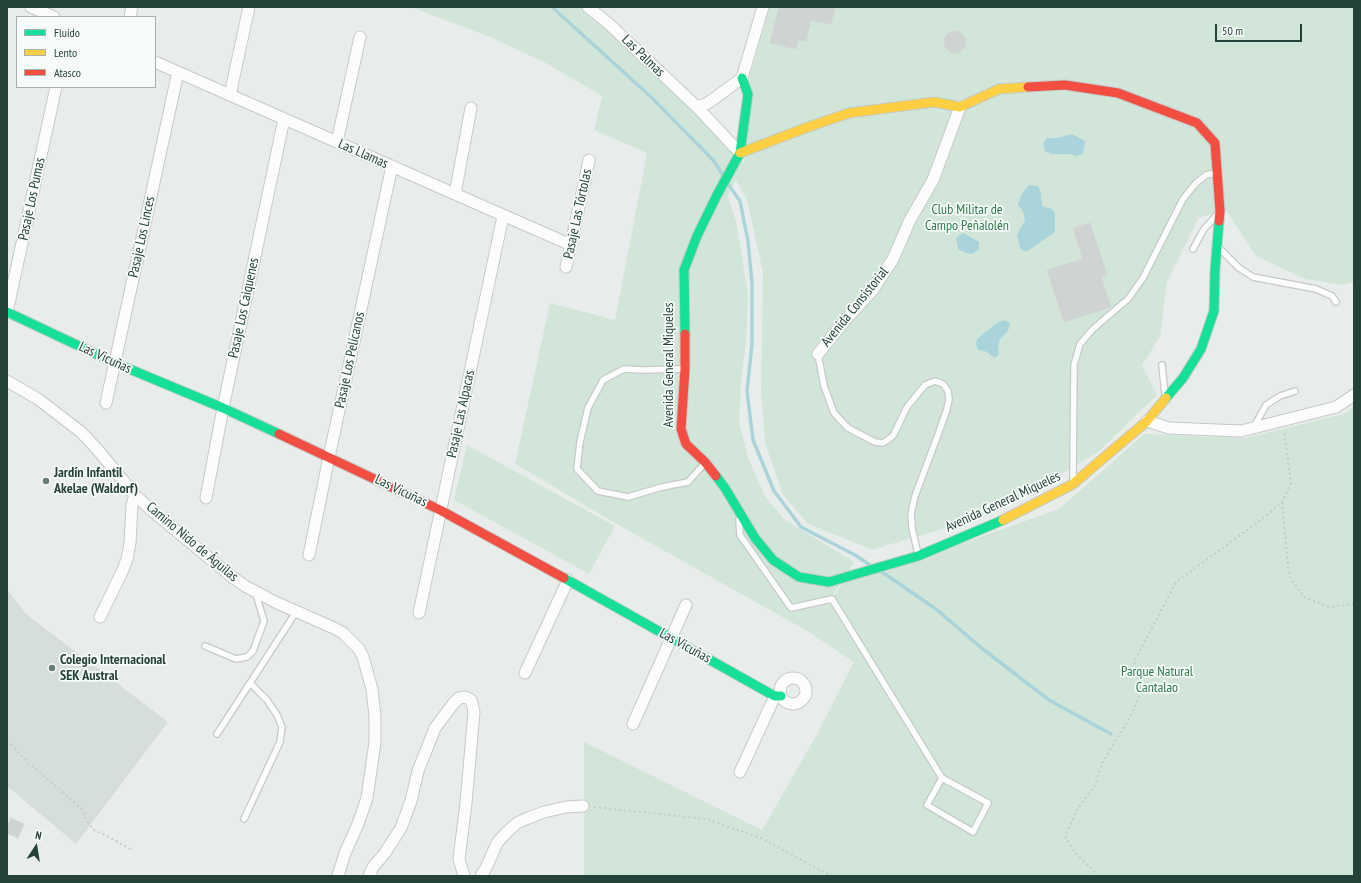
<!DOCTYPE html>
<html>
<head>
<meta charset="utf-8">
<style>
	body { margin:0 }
	#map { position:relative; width:1361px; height:883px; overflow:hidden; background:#e8edeb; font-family:"PT Sans Narrow",sans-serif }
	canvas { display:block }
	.frame { position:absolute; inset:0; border:8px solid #24423a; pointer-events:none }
	.legend { position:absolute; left:16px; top:16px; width:140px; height:72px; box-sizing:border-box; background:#f7fbf9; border:1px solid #a3b1ad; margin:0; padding:5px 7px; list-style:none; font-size:12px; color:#24423a }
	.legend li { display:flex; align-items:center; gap:8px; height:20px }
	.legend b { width:20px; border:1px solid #a3b1ad }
	.north { position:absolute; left:16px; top:827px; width:40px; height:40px; -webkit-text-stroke:3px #f7fbf9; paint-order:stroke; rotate:12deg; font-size:11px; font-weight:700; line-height:16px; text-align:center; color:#24423a }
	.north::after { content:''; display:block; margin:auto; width:14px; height:18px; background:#24423a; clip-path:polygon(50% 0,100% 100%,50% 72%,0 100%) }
	.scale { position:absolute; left:1215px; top:24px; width:87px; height:18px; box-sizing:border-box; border:2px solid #24423a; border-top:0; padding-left:5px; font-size:12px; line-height:14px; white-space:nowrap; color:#24423a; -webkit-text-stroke:3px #f7fbf9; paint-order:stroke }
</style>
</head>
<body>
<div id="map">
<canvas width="1361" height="883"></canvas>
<div class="frame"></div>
<ul class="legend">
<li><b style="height:5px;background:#16e098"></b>Fluido</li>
<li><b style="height:5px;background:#ffcf43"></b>Lento</li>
<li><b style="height:5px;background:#f24e42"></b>Atasco</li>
</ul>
<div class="north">N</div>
<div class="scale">50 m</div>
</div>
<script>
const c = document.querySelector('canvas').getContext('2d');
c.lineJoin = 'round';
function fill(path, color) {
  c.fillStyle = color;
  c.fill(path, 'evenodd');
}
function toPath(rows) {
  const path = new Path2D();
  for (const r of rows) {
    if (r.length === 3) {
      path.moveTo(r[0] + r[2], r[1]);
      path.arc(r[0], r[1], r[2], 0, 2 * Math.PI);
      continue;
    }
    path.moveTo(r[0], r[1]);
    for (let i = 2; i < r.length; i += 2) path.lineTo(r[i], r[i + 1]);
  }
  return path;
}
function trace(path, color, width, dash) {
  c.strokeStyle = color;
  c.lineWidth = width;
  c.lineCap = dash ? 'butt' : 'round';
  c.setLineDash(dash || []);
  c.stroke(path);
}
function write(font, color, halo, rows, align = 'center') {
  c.font = font + ' "PT Sans Narrow",sans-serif';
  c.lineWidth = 3.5;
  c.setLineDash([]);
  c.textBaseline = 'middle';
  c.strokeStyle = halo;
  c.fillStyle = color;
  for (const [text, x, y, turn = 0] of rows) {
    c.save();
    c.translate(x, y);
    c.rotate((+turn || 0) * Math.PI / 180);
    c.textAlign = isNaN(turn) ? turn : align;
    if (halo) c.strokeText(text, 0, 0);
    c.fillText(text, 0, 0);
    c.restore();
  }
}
const built = toPath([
	[7,589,26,614,168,722,76,844,7,786]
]);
const green = toPath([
	[411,7,584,7,691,102,744,163,750,75,770,7,1354,7,1354,282,1342,285,1305,279,1256,256,1226,210,1199,218,1167,282,1160,337,1142,365,1157,395,1098,452,994,513,872,550,807,523,783,495,765,443,761,392,763,273,747,200,736,180,728,196,736,221,748,294,746,341,741,383,739,422,749,460,765,496,784,519,854,562,822,612,843,583,901,565,1059,509,1144,434,1245,438,1347,413,1354,405,1354,876,584,876,584,742,762,830,817,734,854,662,809,632,622,527,515,464,550,303,615,320,647,153,594,130,602,96,544,62,490,37],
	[467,445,615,526,589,574,454,500]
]);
const water = toPath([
	[1072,134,1085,141,1083,154,1076,156,1071,154,1052,154,1045,151,1043,143,1047,138,1057,138],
	[1029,185,1038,186,1041,193,1042,206,1052,209,1055,213,1055,232,1026,252,1020,248,1017,235,1025,220,1023,211,1018,205,1021,195],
	[963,233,979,242,979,250,972,254,966,253,958,249,956,238],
	[1006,320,1010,324,1008,331,1000,339,998,347,999,354,995,358,985,351,978,350,976,344,977,339,998,322]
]);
const stream = toPath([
	[552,7,651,97,713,160,723,175],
	[728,184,740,201,748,241,752,283,752,344,747,391,753,440,774,491,801,527,855,555,870,565],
	[882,572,936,609,984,650,1049,700,1111,734]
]);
const building = toPath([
	[779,7,835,7,831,24,811,20,806,41,798,40,796,49,770,43,779,7],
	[955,42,11],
	[1090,223,1107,275,1101,277,1111,307,1064,322,1047,270,1083,259,1073,228,1090,223],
	[11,818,24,824,18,838,7,833,7,827,11,818]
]);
const path = toPath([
	[1282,502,1289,576,1304,597,1329,607,1354,604],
	[7,741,32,766,81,808,86,820,94,830,109,837,132,850],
	[594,807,706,819,761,838,831,876],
	[1095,872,1075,853,1065,836,1078,808,1095,785,1102,763,1129,719,1142,691,1134,662,1176,582,1262,519,1282,502,1291,483,1284,431]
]);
const lane = toPath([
	[1219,248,1239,268,1253,277,1316,289,1332,296,1336,302],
	[1193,249,1204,229,1216,216],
	[818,354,824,386,834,413,848,428,875,442,883,443,893,436,907,407,925,385,935,381,943,384,948,391,949,399,947,409,939,432,915,496,911,514,912,528,918,554],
	[1162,365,1165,395],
	[683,369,643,370,624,369,603,380,588,408,580,442,577,469,598,491,628,497,662,487,688,482,704,464],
	[1254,427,1266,405,1280,396,1295,391],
	[1073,480,1074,365,1080,344,1093,329,1128,299,1143,278,1183,199,1196,183,1206,175,1215,173],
	[739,520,740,535,791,608,832,599,942,778,988,803,973,832,927,805,942,778],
	[205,646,236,659,247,657,253,651,264,621,255,591],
	[217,734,296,612],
	[244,819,280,742,282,727,277,715,267,700,250,683]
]);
const street = toPath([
	[31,7,54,17],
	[588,7,608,23,697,107,740,153],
	[130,17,132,7],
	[155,62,571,245],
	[230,95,249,7],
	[697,107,708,103,742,78,763,7],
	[337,142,360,37],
	[455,194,471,108],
	[566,267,589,160],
	[7,312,56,87],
	[818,354,846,319,872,291,893,259,910,220,933,180,960,107],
	[7,381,38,399,81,432,97,449,135,495,150,509,232,577,245,586,275,602,334,628,343,633,359,649,363,657,372,689,375,716,375,742,367,798,358,824,345,853,338,876],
	[106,403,178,72],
	[1147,421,1169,428,1241,431,1336,407,1354,395],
	[206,498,223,408,284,119],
	[309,555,329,457,392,166],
	[419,613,503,216],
	[100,617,122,572,127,559,130,543,132,505,135,495],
	[525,673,568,580],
	[793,691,13],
	[633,724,686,605],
	[740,772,775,696],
	[369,876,373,867,385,853,401,828,411,801,418,771,435,728,453,704,459,698,465,697,471,700,472,703,474,712,466,803,459,859,464,876],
	[481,876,486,868,497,843,508,831,517,823,528,818,544,812,566,807,583,806]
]);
const fast = toPath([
	[7,312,115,363,223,408,279,434],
	[685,334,684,270,697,236,717,195,740,153,748,94,742,78],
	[1166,398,1183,378,1201,349,1214,311,1215,270,1219,221],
	[716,476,725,488,755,538,773,560,799,577,829,582,918,556,1003,520],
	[564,578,769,693,775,696,781,696]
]);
const slow = toPath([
	[740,153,808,127,849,113,934,102,960,107,999,89,1028,87],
	[1003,520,1073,484,1147,421,1166,398]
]);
const jam = toPath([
	[1028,87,1065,85,1118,93,1197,123,1215,143,1220,211,1219,221],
	[685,334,685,369,681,429,686,444,705,462,716,476],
	[279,434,440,510,564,578]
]);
const markers = [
	[46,481,4,"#697e78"],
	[52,668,4,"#697e78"]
];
const streetNames = [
	["Las Palmas",643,56,44],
	["Las Llamas",363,154,24],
	["Pasaje Los Pumas",32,199,-78],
	["Pasaje Las Tórtolas",578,214,-78],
	["Pasaje Los Linces",142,237,-78],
	["Avenida Consistorial",855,307,-51],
	["Pasaje Los Caiquenes",244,308,-78],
	["Las Vicuñas",105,358,25],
	["Pasaje Los Pelícanos",350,360,-78],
	["Avenida General Miqueles",669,365,-90],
	["Pasaje Las Alpacas",461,414,-78],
	["Las Vicuñas",401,491,26],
	["Avenida General Miqueles",1003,502,-25],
	["Camino Nido de Águilas",192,542,40],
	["Las Vicuñas",685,646,29]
];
const parkNames = [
	["Club Militar de",967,210],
	["Campo Peñalolén",967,226],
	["Parque Natural",1157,672],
	["Cantalao",1157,688]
];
const poiNames = [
	["Jardín Infantil",54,473],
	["Akelae (Waldorf)",54,489],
	["Colegio Internacional",60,660],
	["SEK Austral",60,676]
];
fill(built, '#d6dedb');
fill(green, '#d1e6d8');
fill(water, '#a9d4db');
trace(stream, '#a9d4db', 3.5);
fill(building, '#cfd4d2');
trace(building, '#d1d6d4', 1);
trace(lane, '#c5cac8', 8);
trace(street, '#c5cac8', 13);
trace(fast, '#c3cbc8', 11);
trace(slow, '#c3cbc8', 11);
trace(jam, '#c3cbc8', 11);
trace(path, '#c3ccca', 2, [2, 3]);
trace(lane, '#fcfcfc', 5.5);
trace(street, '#fcfcfc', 11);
trace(fast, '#16e098', 9);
trace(slow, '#ffcf43', 9);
trace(jam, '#f24e42', 9);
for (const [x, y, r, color] of markers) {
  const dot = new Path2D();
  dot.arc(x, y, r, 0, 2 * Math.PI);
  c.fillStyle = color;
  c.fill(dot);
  trace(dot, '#f7fbf9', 1.5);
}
write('14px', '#24423a', '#f7fbf9', streetNames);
write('14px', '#2d7a4b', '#f7fbf9', parkNames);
write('bold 14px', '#24423a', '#f7fbf9', poiNames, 'left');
</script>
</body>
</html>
